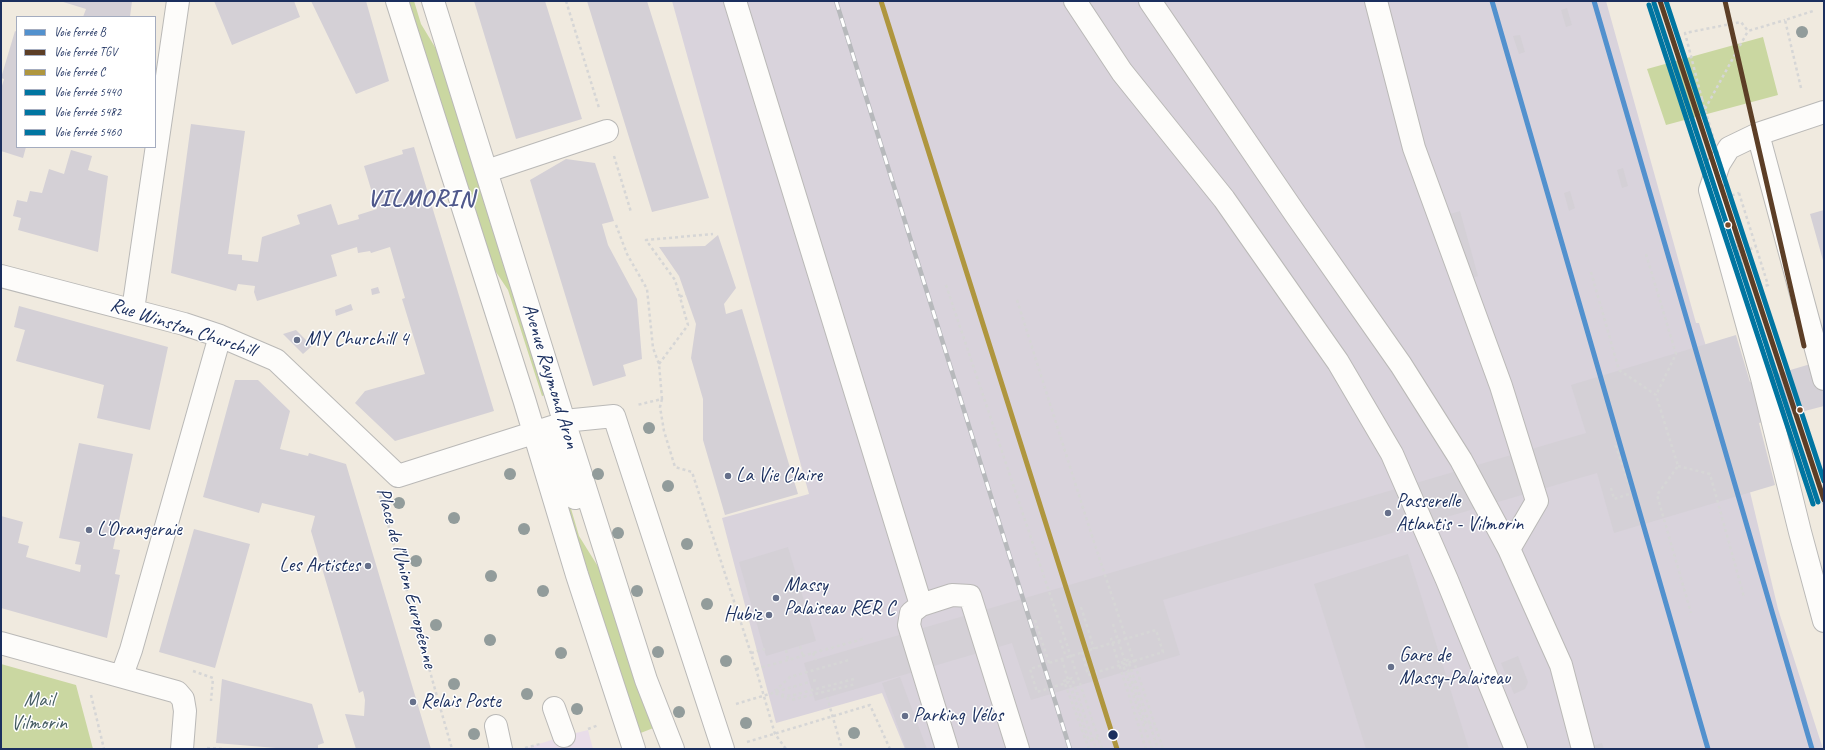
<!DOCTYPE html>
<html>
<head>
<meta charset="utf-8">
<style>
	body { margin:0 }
	#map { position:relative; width:1825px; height:750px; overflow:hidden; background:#f0eadf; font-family:Caveat,sans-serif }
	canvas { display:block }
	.frame { position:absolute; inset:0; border:2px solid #1b2f5e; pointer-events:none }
	.legend { position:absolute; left:16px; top:16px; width:140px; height:132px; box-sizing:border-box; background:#fff; border:1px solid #a4acbf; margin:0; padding:5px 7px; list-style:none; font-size:12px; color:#1b2f5e }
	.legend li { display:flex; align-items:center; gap:8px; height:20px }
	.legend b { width:20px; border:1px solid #a4acbf }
</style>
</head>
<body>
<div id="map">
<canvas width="1825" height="750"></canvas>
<div class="frame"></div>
<ul class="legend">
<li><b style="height:5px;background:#5291ce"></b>Voie ferrée B</li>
<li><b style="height:5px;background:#5c3e26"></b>Voie ferrée TGV</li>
<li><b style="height:5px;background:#af963e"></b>Voie ferrée C</li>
<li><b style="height:5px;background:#0075a1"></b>Voie ferrée 5440</li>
<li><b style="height:5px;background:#0075a1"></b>Voie ferrée 5482</li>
<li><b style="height:5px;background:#0075a1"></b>Voie ferrée 5460</li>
</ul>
</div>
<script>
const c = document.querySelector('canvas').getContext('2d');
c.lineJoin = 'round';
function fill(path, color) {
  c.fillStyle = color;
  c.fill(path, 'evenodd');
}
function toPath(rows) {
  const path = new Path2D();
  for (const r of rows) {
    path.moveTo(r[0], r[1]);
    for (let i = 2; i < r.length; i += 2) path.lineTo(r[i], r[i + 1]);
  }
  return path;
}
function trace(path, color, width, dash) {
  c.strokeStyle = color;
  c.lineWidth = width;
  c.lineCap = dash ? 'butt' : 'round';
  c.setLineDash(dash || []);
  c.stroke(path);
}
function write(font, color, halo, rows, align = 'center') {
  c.font = font + ' Caveat,sans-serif';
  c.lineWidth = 3;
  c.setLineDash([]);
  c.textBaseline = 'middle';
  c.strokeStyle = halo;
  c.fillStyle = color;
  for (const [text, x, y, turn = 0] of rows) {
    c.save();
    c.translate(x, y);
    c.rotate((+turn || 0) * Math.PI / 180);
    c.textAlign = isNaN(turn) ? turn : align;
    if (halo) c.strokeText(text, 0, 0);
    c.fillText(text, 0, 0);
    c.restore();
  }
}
const built = toPath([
	[588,730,593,749,523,749,564,736]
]);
const industrial = toPath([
	[672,1,1606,1,1696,323,1699,323,1750,492,1778,609,1823,749,905,749,882,693,776,723,722,518,809,494]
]);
const green = toPath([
	[407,1,414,1,421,24,444,62,549,394,542,396,508,290,486,257],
	[1763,37,1778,95,1666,125,1647,69],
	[562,478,579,536,607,581,656,727,638,734,576,545],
	[1,664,76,685,93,749,1,749]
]);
const building = toPath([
	[60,1,132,1,130,17,83,17,86,9],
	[214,1,294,1,300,17,232,45],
	[311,1,366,1,389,81,356,94],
	[474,1,545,1,582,119,516,139],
	[587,1,647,1,709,198,652,212],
	[1567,8,1572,25,1566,27,1561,10],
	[15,31,17,32,17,147,26,147,23,158,1,151,1,89,4,79,1,78],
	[1520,35,1525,52,1519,54,1513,36],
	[191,124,245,131,228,254,242,255,242,260,258,262,262,237,300,224,297,215,331,204,338,225,359,219,358,215,377,209,364,166,403,154,402,150,414,147,494,411,395,441,355,403,365,391,425,374,402,299,405,298,390,247,371,253,370,251,358,253,357,247,331,255,337,276,257,301,254,292,255,286,238,284,236,291,171,273],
	[71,150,92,156,88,170,108,176,98,252,18,230,21,218,13,216,17,200,27,202,30,191,42,193,49,169,64,174],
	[566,159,595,163,614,221,602,224,608,245,637,299,642,359,623,365,626,376,593,386,530,180],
	[1623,168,1628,186,1622,188,1617,170],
	[1570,191,1575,208,1569,211,1564,193],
	[1824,210,1824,264,1810,214],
	[1460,211,1478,276,1466,280,1447,215],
	[718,235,736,288,724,304,726,314,742,309,798,494,725,515,703,440,703,399,691,358,696,324,679,276,659,247,705,246],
	[378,287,380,293,372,295,371,289],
	[351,304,353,310,336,316,335,310],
	[19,306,168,347,150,430,97,418,104,385,16,361,25,330,14,327],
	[296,330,312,346,303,354,283,334],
	[1736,335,1750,382,1824,360,1824,406,1759,423,1775,485,1614,533,1597,473,1163,600,1180,655,1031,700,1012,643,815,701,804,663,1586,433,1571,385],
	[235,380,258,380,290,411,280,449,308,456,309,453,346,464,431,749,356,749,345,714,364,716,365,700,363,691,359,693,311,531,315,516,262,503,259,513,203,497],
	[79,443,133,454,113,549,120,550,115,574,120,575,107,638,1,608,1,516,23,522,18,543,29,546,26,557,80,572,81,565,75,564,80,542,59,538],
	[194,529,250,544,215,668,159,652],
	[788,547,816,641,766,656,739,562],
	[1408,554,1469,749,1366,749,1314,584],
	[1518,656,1528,682,1525,689,1514,694,1501,663],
	[900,677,927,749,906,749,882,683],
	[222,679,312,704,324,743,318,745,318,749,288,749,216,743],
	[1602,743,1604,749,1593,749,1592,746]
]);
const path = toPath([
	[566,1,599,108],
	[1801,88,1785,20,1813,11],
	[1702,99,1685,33,1741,22,1748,31,1785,20],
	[1705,109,1748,31],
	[614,156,631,212],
	[1739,193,1768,285,1750,290,1721,199,1739,193],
	[616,225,627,254,647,289,653,348,659,364,662,399,637,405],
	[1646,254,1676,354,1656,395],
	[1591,272,1619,370,1656,395,1678,466,1657,495,1691,613],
	[946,285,1102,749],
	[680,297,686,294],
	[1017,300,1092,536,1163,749],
	[659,364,688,325,675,280,646,240,713,234],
	[662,399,660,407,664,431,675,467,692,472,756,669,775,734,786,749],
	[1678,466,1710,474,1744,597],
	[1813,470,1820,490,1824,489],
	[1611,488,1614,499,1632,493,1615,444],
	[1820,490,1824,506],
	[380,496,452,749],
	[1081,607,1094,649],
	[1035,620,1049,663],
	[1113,624,1117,637],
	[1060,640,1066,657],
	[800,646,803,656],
	[786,650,788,660],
	[1082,652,1088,675,1163,652,1156,630,1118,641,1030,669,1037,692,1069,682,1089,741,1098,738],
	[751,653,765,649],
	[813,653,816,660],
	[1062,659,1068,680],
	[756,669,863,639],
	[193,671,213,678,211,701],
	[854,679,790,696,774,693,791,700,856,684],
	[813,681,816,680],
	[775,691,790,677,849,660],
	[91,695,104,749],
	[827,697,842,749],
	[736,704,809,682],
	[588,729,599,725],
	[747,742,870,705,890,749],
	[207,748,222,749],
	[525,748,540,744],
	[1089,749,1064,681,1072,678,1096,749],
	[1146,749,1111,639,1117,637,1146,724,1154,722],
	[1152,749,1122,662,1128,660,1158,749]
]);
const minor = toPath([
	[397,1,524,399,577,575,634,749],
	[433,1,565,424,646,680,673,749],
	[735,1,921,605,952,595,970,596,1018,749],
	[1075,1,1122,72,1224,199,1338,362,1392,454,1447,580,1516,749],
	[1150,1,1296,215,1401,365,1461,460,1509,549],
	[1376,1,1414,148,1501,386,1537,501,1509,549,1561,665,1583,749],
	[1824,112,1758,134,1729,148,1719,164,1710,190,1762,378,1800,532,1824,621],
	[1758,134,1824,379],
	[487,171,607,131],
	[1,276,184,324,220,336,276,360,398,476,574,420,614,416,723,749],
	[133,310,178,1],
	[544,438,548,439,554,456,568,477,575,498],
	[921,605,911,613,909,625,947,749],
	[1,643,177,692,183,699,185,711,182,749],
	[122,675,131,650,220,336],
	[554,708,564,736],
	[496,726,501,749]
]);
const rail = toPath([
	[836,1,1070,749]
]);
const pathBridge = toPath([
	[1702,99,1732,202],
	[1738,253,1756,247]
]);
const rail1 = toPath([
	[1492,1,1708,749],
	[1594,1,1812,749]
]);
const rail2 = toPath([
	[1660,1,1824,500],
	[1725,1,1804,346]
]);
const rail3 = toPath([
	[881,1,1117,749]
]);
const rail4 = toPath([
	[1654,3,1818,502]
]);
const rail5 = toPath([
	[1666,1,1824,481]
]);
const rail6 = toPath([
	[1649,5,1813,504]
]);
const trees = [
	[1802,32],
	[649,428],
	[510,474],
	[598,474],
	[668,486],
	[399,503],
	[454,518],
	[524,529],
	[618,533],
	[687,544],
	[416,561],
	[491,576],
	[543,591],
	[637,591],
	[707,604],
	[436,625],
	[490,640],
	[658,652],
	[561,653],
	[726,661],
	[454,684],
	[527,694],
	[577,709],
	[679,712],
	[746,723],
	[854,733],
	[474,734]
];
const markers = [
	[1728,225,3.5,"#7a4b2a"],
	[297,340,4,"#66708b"],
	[1800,410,3.5,"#7a4b2a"],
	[728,476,4,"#66708b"],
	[1388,513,4,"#66708b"],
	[89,530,4,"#66708b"],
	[368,566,4,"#66708b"],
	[776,598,4,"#66708b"],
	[769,615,4,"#66708b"],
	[1391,667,4,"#66708b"],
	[413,702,4,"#66708b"],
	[905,716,4,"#66708b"],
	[1113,735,5.5,"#1b2f5e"]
];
const streetNames = [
	["Rue Winston Churchill",183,328,18],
	["Avenue Raymond Aron",550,376,73],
	["Place de l'Union Européenne",406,578,75]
];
const poiNames = [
	["MY Churchill 4",305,340],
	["La Vie Claire",736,476],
	["Passerelle",1396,502],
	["Atlantis - Vilmorin",1396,525],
	["L'Orangeraie",97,530],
	["Les Artistes",360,566,"right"],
	["Massy",784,586],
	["Palaiseau RER C",784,609],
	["Hubiz",761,615,"right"],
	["Gare de",1399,656],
	["Massy-Palaiseau",1399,679],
	["Relais Poste",421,702],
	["Parking Vélos",913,716]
];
const parkNames = [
	["Mail",39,701],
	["Vilmorin",39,724]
];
const districtNames = [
	["VILMORIN",421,200]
];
fill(built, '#e9dde9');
fill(industrial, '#d9d3dc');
fill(green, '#cad7a1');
fill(building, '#d4d0d6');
trace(minor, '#bab9b7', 24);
trace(path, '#d6d6d6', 2.5, [3, 3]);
trace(minor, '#fdfcfa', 22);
trace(rail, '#b7b9bc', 4.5);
trace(rail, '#fff', 3, [9]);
trace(pathBridge, '#d6d6d6', 2.5, [3, 3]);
trace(rail1, '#5291ce', 5);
trace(rail2, '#5c3e26', 5);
trace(rail3, '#af963e', 5);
trace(rail4, '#0075a1', 5);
trace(rail5, '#0075a1', 5);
trace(rail6, '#0075a1', 5);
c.fillStyle = '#929c9b';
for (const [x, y] of trees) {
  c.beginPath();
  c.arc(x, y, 6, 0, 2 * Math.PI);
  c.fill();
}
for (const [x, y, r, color] of markers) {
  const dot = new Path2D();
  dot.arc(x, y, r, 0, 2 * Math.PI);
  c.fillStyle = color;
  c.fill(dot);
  trace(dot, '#fff', 1.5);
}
write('20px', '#1b2f5e', '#fff', streetNames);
write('20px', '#1b2f5e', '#fff', poiNames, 'left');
write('20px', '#465d63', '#fff', parkNames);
c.letterSpacing = '1px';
write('bold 24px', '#50598c', '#fff', districtNames);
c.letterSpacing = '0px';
</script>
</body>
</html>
